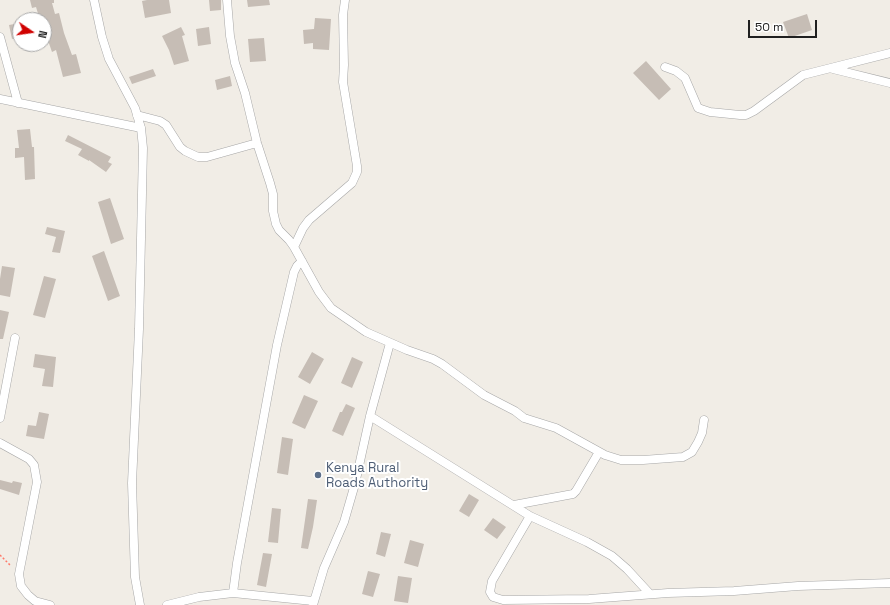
<!DOCTYPE html>
<html>
<head>
<meta charset="utf-8">
<style>
	body { margin:0 }
	#map { position:relative; width:890px; height:605px; overflow:hidden; background:#f1ede6; font-family:"Space Grotesk",sans-serif }
	canvas { display:block }
	.north { position:absolute; left:12px; top:12px; width:40px; height:40px; box-sizing:border-box; background:#fff; border:1px solid #a6a6a6; border-radius:50%; rotate:103deg; font-size:11px; font-weight:700; line-height:16px; text-align:center; color:#202020 }
	.north::after { content:''; display:block; margin:auto; width:14px; height:18px; background:#d00100; clip-path:polygon(50% 0,100% 100%,50% 72%,0 100%) }
	.scale { position:absolute; left:748px; top:20px; width:69px; height:18px; box-sizing:border-box; border:2px solid #202020; border-top:0; padding-left:5px; font-size:12px; line-height:14px; white-space:nowrap; color:#202020; -webkit-text-stroke:3px #fff; paint-order:stroke }
</style>
</head>
<body>
<div id="map">
<canvas width="890" height="605"></canvas>
<div class="north">N</div>
<div class="scale">50 m</div>
</div>
<script>
const c = document.querySelector('canvas').getContext('2d');
c.lineJoin = 'round';
function fill(path, color) {
  c.fillStyle = color;
  c.fill(path, 'evenodd');
}
function toPath(rows) {
  const path = new Path2D();
  for (const r of rows) {
    path.moveTo(r[0], r[1]);
    for (let i = 2; i < r.length; i += 2) path.lineTo(r[i], r[i + 1]);
  }
  return path;
}
function trace(path, color, width, dash) {
  c.strokeStyle = color;
  c.lineWidth = width;
  c.lineCap = dash ? 'butt' : 'round';
  c.setLineDash(dash || []);
  c.stroke(path);
}
function write(font, color, halo, rows, align = 'center') {
  c.font = font + ' "Space Grotesk",sans-serif';
  c.lineWidth = 4;
  c.setLineDash([]);
  c.textBaseline = 'middle';
  c.strokeStyle = halo;
  c.fillStyle = color;
  for (const [text, x, y, turn = 0] of rows) {
    c.save();
    c.translate(x, y);
    c.rotate((+turn || 0) * Math.PI / 180);
    c.textAlign = isNaN(turn) ? turn : align;
    if (halo) c.strokeText(text, 0, 0);
    c.fillText(text, 0, 0);
    c.restore();
  }
}
const building = toPath([
	[30,0,54,0,54,3,52,3,55,14,59,13,64,33,72,55,76,54,81,73,63,77,56,50,52,52,44,29,44,20,40,20,36,7,32,8],
	[147,0,169,0,171,13,145,18,142,1],
	[209,0,221,0,221,10,210,11],
	[247,0,269,0,270,5,248,7],
	[807,14,812,30,789,38,783,22],
	[315,18,331,19,329,50,313,49,313,43,304,44,303,30,314,29],
	[20,23,20,37,12,39,9,25],
	[181,27,185,35,182,36,189,61,174,65,169,50,162,36],
	[209,27,211,44,198,46,196,29],
	[264,38,266,61,250,62,248,39],
	[646,61,671,89,659,100,633,73],
	[153,69,156,76,132,84,129,77],
	[230,76,232,86,217,90,215,80],
	[30,129,32,147,34,147,35,179,25,180,24,157,15,158,15,148,19,148,17,130],
	[68,135,111,157,108,162,112,164,106,172,89,160,89,161,78,155,82,149,65,141],
	[110,198,124,239,111,244,98,202],
	[47,227,65,231,60,253,52,252,56,237,45,234],
	[104,251,120,296,108,301,92,256],
	[2,266,15,268,10,297,0,295,0,279],
	[44,276,56,279,45,318,33,315],
	[0,310,9,312,3,339,0,339],
	[312,352,324,359,310,384,298,377],
	[35,354,56,357,53,387,42,386,45,369,33,367],
	[352,357,363,362,352,388,341,383],
	[304,395,318,401,305,429,292,423],
	[346,404,355,408,343,436,332,431,340,412,342,412],
	[39,412,49,414,44,439,26,436,28,425,36,426],
	[282,437,293,439,288,475,277,473],
	[0,480,12,483,13,481,22,483,19,495,0,489],
	[469,494,479,500,469,517,459,511],
	[308,499,317,500,313,527,308,549,301,548],
	[272,508,281,509,278,543,268,542],
	[493,518,506,527,497,539,484,530],
	[381,532,391,534,385,557,376,554],
	[410,540,424,544,418,567,404,563],
	[263,553,272,554,266,587,257,585],
	[368,571,380,574,373,597,362,594],
	[398,576,412,578,408,603,394,601]
]);
const path = toPath([
	[0,555,11,566]
]);
const minor = toPath([
	[94,0,102,37,109,59,135,108,141,128,143,148,139,329,132,483,135,577,140,605],
	[227,0,230,36,235,63,245,93,257,143,270,183,273,194,273,211,276,224,279,230,289,240,294,247,319,292,331,308,366,332,407,350,433,359,442,364,484,395,515,411,524,418,556,428,605,455,621,460,643,460,683,457,692,452,698,442,702,433,704,420],
	[0,37,18,103],
	[665,67,676,71,685,78,698,108,710,112,740,115,746,115,754,111,803,75,890,53],
	[833,69,890,83],
	[0,99,141,128],
	[137,115,160,121,166,125,180,147,185,151,198,157,207,157,257,143],
	[294,247,303,228,309,220,352,183,357,172,357,166,343,82,344,65,343,15,345,0],
	[370,416,530,516,587,542,612,556,627,569,650,594],
	[0,418,15,338],
	[0,443,29,459,34,465,37,482,19,574,21,586,28,595,35,601,50,605],
	[514,505,573,494,576,491,599,452],
	[530,516,492,581,490,592,493,597,503,600,589,599,668,593,734,591,798,586,890,583],
	[233,593,237,563,277,345,294,272,297,266,302,261],
	[167,605,199,597,233,593,313,601],
	[313,605,324,568,344,522,355,484,370,416,390,343]
]);
const markers = [
	[318,475,4,"#5c6f8a"]
];
const serviceNames = [
	["Kenya Rural",326,468],
	["Roads Authority",326,483]
];
fill(building, '#c6bdb5');
trace(minor, '#a7a7a7', 9);
trace(path, '#ff7969', 1.5, [2, 2]);
trace(minor, '#fff', 8);
for (const [x, y, r, color] of markers) {
  const dot = new Path2D();
  dot.arc(x, y, r, 0, 2 * Math.PI);
  c.fillStyle = color;
  c.fill(dot);
  trace(dot, '#fff', 1.5);
}
write('13px', '#4e5e75', '#fff', serviceNames, 'left');
</script>
</body>
</html>
